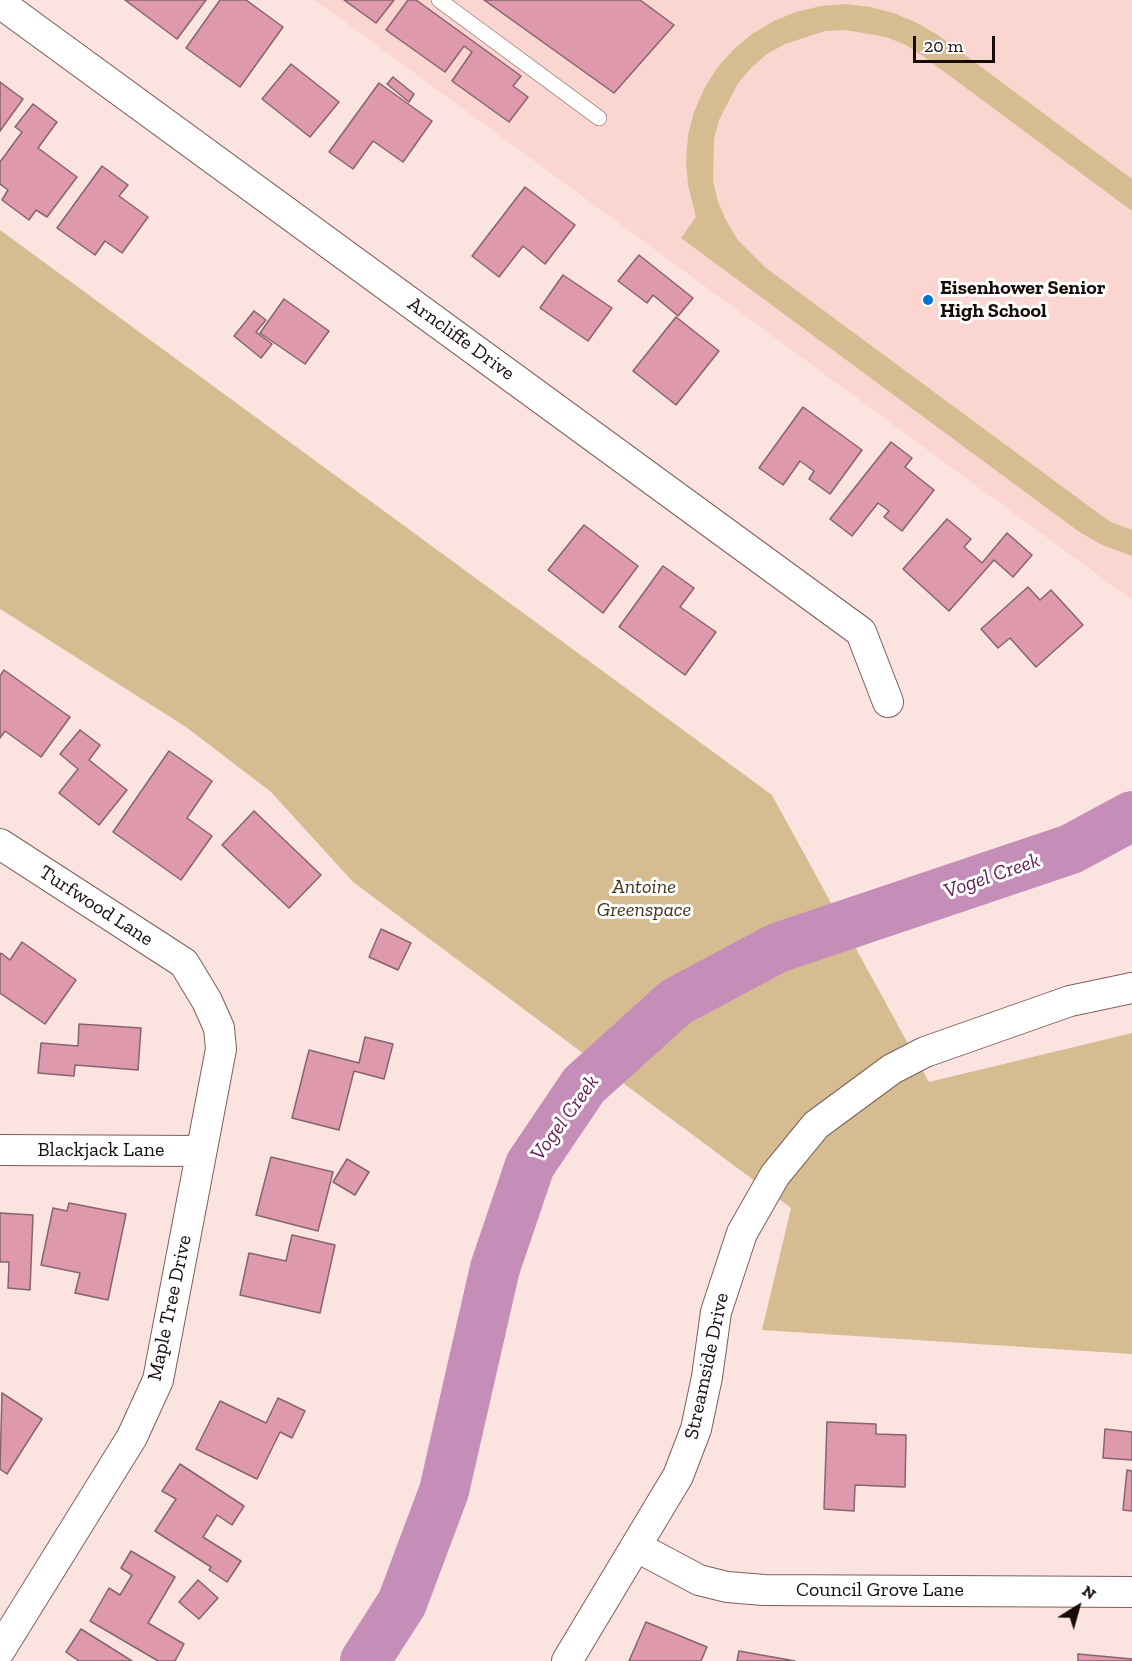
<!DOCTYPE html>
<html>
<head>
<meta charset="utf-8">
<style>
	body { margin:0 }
	#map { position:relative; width:1132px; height:1661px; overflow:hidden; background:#fbe4e0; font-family:"Zilla Slab",serif }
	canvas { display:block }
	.north { position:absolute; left:1048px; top:1577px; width:60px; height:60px; -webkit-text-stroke:4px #fff; paint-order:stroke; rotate:37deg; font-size:16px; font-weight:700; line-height:24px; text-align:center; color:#170b09 }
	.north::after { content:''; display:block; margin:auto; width:21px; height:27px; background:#170b09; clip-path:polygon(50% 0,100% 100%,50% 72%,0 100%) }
	.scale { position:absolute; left:913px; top:36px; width:82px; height:27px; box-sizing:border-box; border:3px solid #170b09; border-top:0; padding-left:8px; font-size:18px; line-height:21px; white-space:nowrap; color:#170b09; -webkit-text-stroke:4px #fff; paint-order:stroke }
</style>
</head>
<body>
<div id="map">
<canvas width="1132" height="1661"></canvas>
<div class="north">N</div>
<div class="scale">20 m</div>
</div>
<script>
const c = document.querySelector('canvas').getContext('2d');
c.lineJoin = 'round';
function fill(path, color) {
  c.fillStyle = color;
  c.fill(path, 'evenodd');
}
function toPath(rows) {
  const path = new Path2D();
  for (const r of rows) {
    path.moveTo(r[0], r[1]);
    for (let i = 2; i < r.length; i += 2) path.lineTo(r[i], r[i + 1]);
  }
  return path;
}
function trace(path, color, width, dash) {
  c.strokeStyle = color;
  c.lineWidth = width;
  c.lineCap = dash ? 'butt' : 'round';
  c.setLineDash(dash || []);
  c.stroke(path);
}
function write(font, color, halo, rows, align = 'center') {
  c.font = font + ' "Zilla Slab",serif';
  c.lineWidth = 6;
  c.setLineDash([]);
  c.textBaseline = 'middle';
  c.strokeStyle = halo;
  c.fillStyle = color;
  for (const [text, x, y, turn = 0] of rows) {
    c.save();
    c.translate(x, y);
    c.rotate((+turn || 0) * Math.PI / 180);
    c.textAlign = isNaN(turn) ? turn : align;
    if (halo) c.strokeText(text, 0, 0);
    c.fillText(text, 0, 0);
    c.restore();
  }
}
const built = toPath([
	[315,0,1132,0,1132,600]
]);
const green = toPath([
	[845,4,870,7,894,13,917,23,938,35,1132,179,1132,211,923,56,906,45,886,37,845,30,825,31,785,44,767,54,752,67,738,83,719,120,714,139,713,181,718,202,726,220,737,239,766,268,1094,510,1111,522,1132,530,1132,556,1100,544,1078,531,681,238,696,217,688,185,686,161,688,135,694,112,704,89,717,68,734,49,752,34,774,21,796,12,821,6],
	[0,230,772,795,929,1082,1132,1033,1132,1354,762,1330,791,1208,353,882,271,792,186,727,0,609]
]);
const river = toPath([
	[365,1661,402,1603,444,1491,495,1268,530,1165,584,1085,676,1002,777,948,1071,849,1132,816]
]);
const building = toPath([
	[125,0,206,0,177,39,125,0],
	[220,0,246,0,283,27,240,87,186,48,220,0],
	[344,0,394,0,376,23,344,0],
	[408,0,416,0,521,76,513,86,528,97,509,122,452,81,472,52,464,46,445,72,386,30,408,0],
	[484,0,640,0,674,25,614,93,484,0],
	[291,64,339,102,310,137,262,99,291,64],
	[393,77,414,94,409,102,387,84,393,77],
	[0,82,23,99,0,131,0,82],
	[379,83,432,121,403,162,373,141,353,169,329,152,379,83],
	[33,104,57,122,38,148,77,177,47,217,36,210,29,220,2,200,8,190,0,184,0,162,22,132,15,127,33,104],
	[102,166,128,185,119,196,148,217,122,253,105,241,95,255,57,228,102,166],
	[525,187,575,225,545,264,523,246,499,277,472,256,525,187],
	[639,255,693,298,678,316,653,295,647,303,618,281,639,255],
	[563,275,612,308,588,341,540,308,563,275],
	[284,299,329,331,305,364,260,333,284,299],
	[254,311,266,320,256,332,272,344,261,358,234,336,254,311],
	[676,317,719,351,676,405,633,371,676,317],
	[803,407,862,450,830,494,809,479,814,471,800,461,783,485,759,468,803,407],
	[891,442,912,458,905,467,934,490,902,531,884,517,889,511,878,503,852,536,830,519,891,442],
	[947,519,971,539,964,547,982,563,1007,533,1032,555,1013,577,994,560,949,611,903,569,947,519],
	[584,525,638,566,603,613,548,570,584,525],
	[663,566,694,588,680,607,716,632,685,675,619,627,663,566],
	[1028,587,1040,600,1051,590,1083,625,1036,667,1010,638,998,648,981,629,1028,587],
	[4,670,70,717,41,757,5,731,0,738,0,676,4,670],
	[80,730,100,745,89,760,127,790,99,825,59,793,78,769,60,754,80,730],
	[169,751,212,781,187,818,212,836,181,880,113,832,169,751],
	[254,811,321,875,289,908,222,845,254,811],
	[381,929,411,943,398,970,369,957,381,929],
	[22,942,76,980,45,1024,0,993,0,955,1,953,10,960,22,942],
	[79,1024,141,1028,138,1070,75,1065,74,1076,38,1073,41,1043,78,1046,79,1024],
	[365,1037,393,1044,384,1079,354,1071,339,1130,292,1118,309,1050,359,1063,365,1037],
	[271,1157,333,1172,318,1231,256,1215,271,1157],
	[347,1159,369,1172,355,1195,333,1182,347,1159],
	[69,1203,126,1214,108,1300,75,1293,80,1273,41,1265,53,1208,67,1211,69,1203],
	[0,1213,33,1215,30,1290,8,1288,9,1262,0,1262,0,1213],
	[292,1235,335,1245,320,1313,240,1295,249,1253,286,1261,292,1235],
	[2,1393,42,1419,7,1474,0,1469,2,1393],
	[278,1398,305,1411,292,1438,280,1432,257,1479,196,1449,220,1401,266,1423,278,1398],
	[827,1422,876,1424,876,1434,906,1435,905,1487,855,1485,854,1511,824,1509,827,1422],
	[1105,1429,1132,1432,1132,1460,1103,1458,1105,1429],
	[180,1464,244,1506,232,1525,217,1515,203,1537,241,1561,227,1582,209,1570,211,1567,155,1531,176,1499,162,1491,180,1464],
	[1127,1470,1132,1471,1132,1511,1123,1510,1127,1470],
	[131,1551,175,1577,148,1623,184,1644,175,1661,158,1661,90,1621,109,1588,120,1595,132,1575,121,1568,131,1551],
	[198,1580,218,1598,199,1619,179,1602,198,1580],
	[646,1622,707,1647,701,1661,629,1661,646,1622],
	[81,1629,132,1661,79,1661,66,1652,81,1629],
	[739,1651,795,1661,737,1661,739,1651],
	[1078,1654,1132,1659,1132,1661,1078,1661,1078,1654]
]);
const service = toPath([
	[439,0,599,118]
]);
const minor = toPath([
	[0,3,861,632,888,702],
	[0,844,184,963,207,1001,219,1028,221,1049,158,1380,132,1437,0,1650],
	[0,1150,201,1151],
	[637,1547,699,1580,727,1587,764,1590,1132,1592],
	[567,1661,678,1476,696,1429,707,1377,716,1312,742,1233,775,1175,816,1125,892,1069,925,1052,1070,1001,1132,988]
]);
const markers = [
	[928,300,6,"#0071d8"]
];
const poiNames = [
	["Eisenhower Senior",940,288],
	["High School",940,311]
];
const streetNames = [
	["Arncliffe Drive",461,339,36],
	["Turfwood Lane",96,906,33],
	["Blackjack Lane",101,1150],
	["Maple Tree Drive",170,1308,-78],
	["Streamside Drive",707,1366,-78],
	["Council Grove Lane",880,1590]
];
const parkNames = [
	["Antoine",644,887],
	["Greenspace",644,910]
];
const waterNames = [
	["Vogel Creek",992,876,-19],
	["Vogel Creek",565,1118,-54]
];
fill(built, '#fbd5cf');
fill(green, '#d6bd91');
trace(river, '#c58eb8', 50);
fill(building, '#de99ac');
trace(building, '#86646d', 1.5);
trace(service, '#7f5e59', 16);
trace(minor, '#7f5e59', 32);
trace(service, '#fff', 15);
trace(minor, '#fff', 30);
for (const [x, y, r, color] of markers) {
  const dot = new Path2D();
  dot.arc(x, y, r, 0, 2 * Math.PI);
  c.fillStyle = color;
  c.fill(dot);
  trace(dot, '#fff', 2);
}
write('bold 20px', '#170b09', '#fff', poiNames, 'left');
write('20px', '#170b09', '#fff', streetNames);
write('italic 20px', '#403216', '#fff', parkNames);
write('italic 21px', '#612056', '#fff', waterNames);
</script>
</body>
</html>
